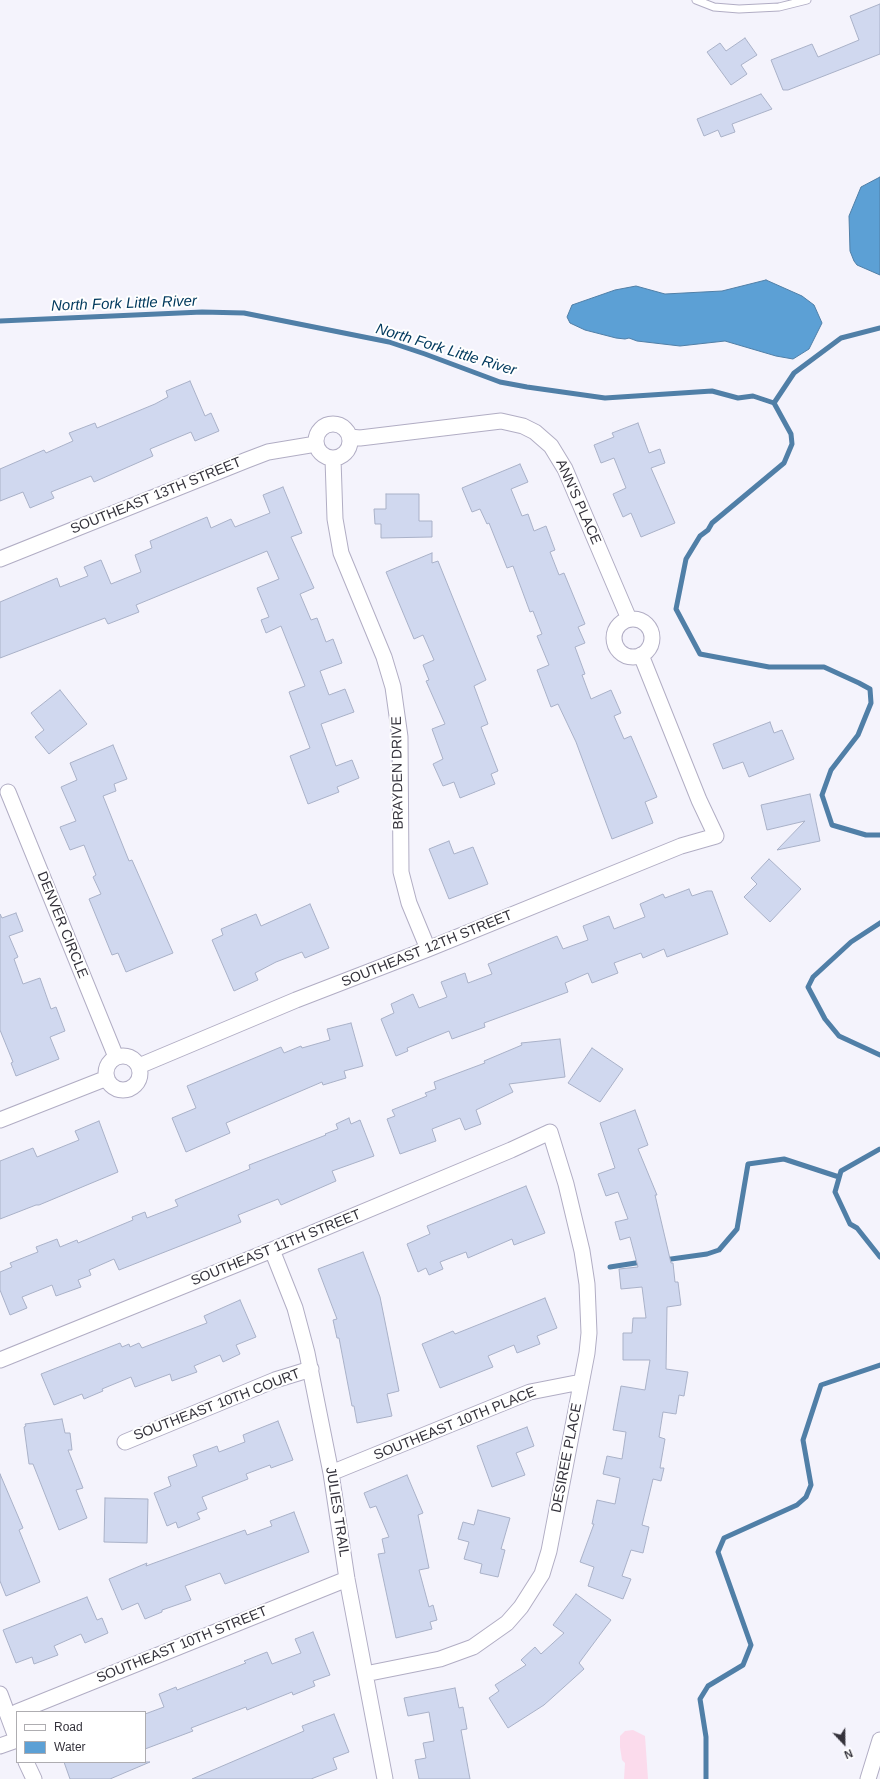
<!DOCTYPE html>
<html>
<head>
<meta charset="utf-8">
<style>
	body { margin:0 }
	#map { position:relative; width:880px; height:1779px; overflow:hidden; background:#f4f3fc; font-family:Arial,sans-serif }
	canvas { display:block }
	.legend { position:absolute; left:16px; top:1711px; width:130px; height:52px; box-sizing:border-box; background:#fff; border:1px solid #aeadb1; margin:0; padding:5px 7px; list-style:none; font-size:12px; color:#34323b }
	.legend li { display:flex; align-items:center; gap:8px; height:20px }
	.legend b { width:20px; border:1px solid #aeadb1 }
	.north { position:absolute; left:824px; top:1723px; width:40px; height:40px; -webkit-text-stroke:3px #fff; paint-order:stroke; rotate:158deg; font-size:11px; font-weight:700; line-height:16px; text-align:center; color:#34323b }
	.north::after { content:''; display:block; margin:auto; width:14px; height:18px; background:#34323b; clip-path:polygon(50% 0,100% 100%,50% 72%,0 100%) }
</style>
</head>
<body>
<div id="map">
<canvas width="880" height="1779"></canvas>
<ul class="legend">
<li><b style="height:5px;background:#fff"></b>Road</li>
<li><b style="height:11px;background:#5ca0d5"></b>Water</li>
</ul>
<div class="north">N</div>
</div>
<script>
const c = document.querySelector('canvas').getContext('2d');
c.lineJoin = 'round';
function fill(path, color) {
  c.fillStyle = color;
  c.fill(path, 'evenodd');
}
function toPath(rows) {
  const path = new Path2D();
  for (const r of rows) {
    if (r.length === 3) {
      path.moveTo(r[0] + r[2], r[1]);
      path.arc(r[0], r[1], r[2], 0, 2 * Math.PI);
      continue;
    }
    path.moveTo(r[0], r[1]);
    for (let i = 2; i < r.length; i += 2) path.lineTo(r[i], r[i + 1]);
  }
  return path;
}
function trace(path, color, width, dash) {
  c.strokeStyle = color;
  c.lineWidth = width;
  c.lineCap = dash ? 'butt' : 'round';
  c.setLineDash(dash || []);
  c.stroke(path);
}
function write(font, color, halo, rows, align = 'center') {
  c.font = font + ' Arial,sans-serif';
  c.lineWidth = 4;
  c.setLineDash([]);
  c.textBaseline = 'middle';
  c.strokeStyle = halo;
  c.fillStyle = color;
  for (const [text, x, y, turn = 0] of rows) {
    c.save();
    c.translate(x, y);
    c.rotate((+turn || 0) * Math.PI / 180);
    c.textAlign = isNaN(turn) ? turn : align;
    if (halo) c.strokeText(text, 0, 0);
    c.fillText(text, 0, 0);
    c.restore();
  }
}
const green = toPath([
	[633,1730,645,1736,648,1779,624,1779,625,1763,622,1760,620,1747,620,1736,625,1731]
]);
const water = toPath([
	[880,177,880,275,857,265,854,261,850,251,849,216,861,187,880,177],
	[766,280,802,296,814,305,822,323,809,349,793,359,776,356,725,341,680,346,637,341,629,338,625,339,616,338,585,330,570,323,567,317,572,305,615,290,636,286,665,294,722,291,766,280]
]);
const stream = toPath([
	[0,321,202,312,244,313,389,342,425,354,500,382,527,387,605,398,712,391,738,398,753,396,774,403],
	[774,403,791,434,792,444,784,463,712,523,708,530,700,536,686,559,676,609,700,654,769,667,824,667,859,683,870,689,871,703,858,735,831,770,822,795,832,825,866,835,880,835],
	[774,403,794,373,841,338,880,328],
	[880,923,851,942,813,977,808,987,825,1019,839,1036,880,1055],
	[880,1149,841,1171,835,1192,850,1224,857,1228,880,1257],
	[664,1260,707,1254,719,1250,737,1229,748,1164,784,1159,839,1177],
	[610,1267,642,1262],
	[706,1779,706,1737,700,1699,708,1686,743,1665,751,1645,718,1552,724,1538,797,1505,806,1497,811,1485,803,1440,821,1385,880,1365]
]);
const building = toPath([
	[880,4,880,54,788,90,783,90,771,60,812,44,818,57,859,40,850,16,880,4],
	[745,38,757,55,741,65,747,74,731,85,707,52,720,43,726,51,745,38],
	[761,94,772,109,732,124,735,132,721,137,718,130,704,136,697,119,761,94],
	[190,381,205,416,211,413,219,431,195,441,191,432,150,449,153,456,94,482,91,476,51,492,54,498,30,508,23,492,0,501,0,469,44,450,46,453,73,441,69,433,95,423,97,428,155,404,168,397,166,391,190,381],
	[638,423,649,453,660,449,665,463,651,468,675,523,641,537,631,513,623,517,613,494,626,488,614,458,601,463,594,445,614,437,612,433,638,423],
	[520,464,528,482,511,489,522,516,528,514,534,531,546,526,555,550,550,552,559,575,564,573,585,624,578,627,585,643,575,647,585,674,582,675,591,699,611,690,621,713,614,716,624,739,631,736,657,797,645,802,653,823,612,839,576,742,558,704,551,707,537,670,549,665,537,636,542,634,533,611,530,612,513,566,507,568,489,523,487,524,480,509,472,512,462,488,520,464],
	[283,487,302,533,291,537,314,588,300,594,311,620,317,618,326,642,333,639,342,663,320,671,329,695,345,689,354,712,321,724,336,766,352,760,359,778,337,787,339,792,308,804,290,756,310,748,289,692,305,686,281,626,266,633,261,620,269,617,257,588,279,579,267,551,136,605,139,612,108,624,105,618,0,658,0,602,57,578,60,587,88,576,84,567,101,560,111,584,141,572,135,555,152,548,150,541,207,517,211,528,231,519,235,527,270,513,263,495,283,487],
	[386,494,419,494,419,521,432,521,432,537,381,538,381,524,375,524,374,509,386,509,386,494],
	[432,553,432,563,438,561,486,680,474,686,488,724,481,727,498,771,491,774,495,784,460,798,454,782,443,786,433,764,443,759,432,729,445,724,426,681,429,680,423,665,434,660,423,635,414,639,386,572,432,553],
	[60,690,87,724,49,754,35,737,44,730,31,713,60,690],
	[770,722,774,733,782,730,794,759,749,777,743,762,723,769,713,744,770,722],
	[113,745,127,779,114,784,116,791,103,796,129,861,132,860,173,953,126,972,118,953,112,955,89,899,101,894,93,877,96,875,84,845,70,850,60,827,76,821,61,787,77,780,70,763,113,745],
	[810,794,820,841,777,850,805,821,767,830,761,805,810,794],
	[449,841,454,854,473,847,488,884,449,899,429,849,449,841],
	[769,859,801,889,770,922,744,897,757,884,751,878,769,859],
	[689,889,692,896,707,891,712,891,728,934,667,957,664,949,643,958,641,953,614,963,618,973,592,983,588,973,565,983,568,992,484,1023,485,1027,452,1039,449,1031,407,1048,408,1051,396,1056,381,1019,394,1013,391,1004,413,994,419,1008,447,997,441,982,465,973,468,983,492,974,488,964,557,936,563,949,588,940,583,926,609,916,614,929,645,917,640,904,663,894,665,898,689,889],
	[310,904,329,948,305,958,302,952,276,962,255,973,258,980,234,991,212,940,223,935,221,929,256,914,261,926,310,904],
	[16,913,23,931,9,936,18,957,14,959,23,984,40,978,51,1009,56,1007,65,1031,50,1037,59,1059,16,1076,11,1063,13,1062,0,1030,0,914,2,918,16,913],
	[351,1023,363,1066,344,1071,346,1078,323,1085,322,1082,226,1123,230,1133,186,1152,172,1118,196,1108,187,1086,281,1047,284,1053,301,1046,302,1048,330,1040,327,1029,351,1023],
	[560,1039,565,1077,509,1084,513,1092,476,1110,481,1124,465,1130,460,1118,432,1129,436,1141,400,1154,387,1119,395,1116,392,1110,427,1096,425,1093,436,1089,434,1082,485,1063,484,1061,522,1045,521,1043,560,1039],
	[592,1048,623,1069,600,1102,568,1083,592,1048],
	[635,1110,648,1145,638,1149,657,1195,655,1195,671,1263,673,1263,675,1282,678,1282,681,1305,667,1307,666,1369,688,1372,684,1396,679,1395,676,1414,663,1412,659,1437,665,1439,660,1468,664,1468,661,1481,653,1479,642,1525,649,1527,643,1553,631,1550,622,1576,631,1579,623,1599,588,1586,594,1567,580,1562,594,1524,592,1524,597,1500,615,1504,620,1478,603,1474,607,1456,622,1459,626,1432,613,1430,621,1386,645,1390,650,1360,623,1360,623,1333,632,1333,633,1318,646,1318,642,1287,621,1289,619,1269,638,1267,630,1237,620,1240,615,1222,628,1219,618,1192,606,1196,598,1174,615,1168,600,1123,635,1110],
	[349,1118,351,1124,360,1120,374,1156,332,1171,336,1181,281,1205,278,1199,238,1215,241,1222,119,1270,114,1259,89,1270,91,1275,78,1280,81,1287,56,1296,52,1285,22,1297,27,1308,10,1315,0,1290,0,1272,12,1267,10,1263,38,1252,36,1247,57,1239,60,1247,77,1240,78,1243,133,1220,132,1217,145,1212,147,1218,178,1206,175,1200,250,1169,249,1165,326,1135,325,1134,338,1129,336,1124,349,1118],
	[99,1121,118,1172,39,1205,36,1205,0,1219,0,1161,33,1148,37,1157,79,1140,75,1131,99,1121],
	[526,1186,545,1233,514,1245,512,1239,468,1258,466,1252,440,1262,443,1269,429,1275,426,1268,418,1272,407,1244,430,1234,427,1226,526,1186],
	[363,1252,380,1297,399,1391,387,1394,392,1416,357,1423,354,1406,352,1406,339,1338,337,1338,333,1320,337,1319,318,1269,363,1252],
	[545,1298,557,1328,537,1336,540,1344,517,1353,514,1345,488,1356,493,1367,440,1388,422,1344,453,1331,455,1334,545,1298],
	[240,1300,256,1337,236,1345,240,1354,223,1362,220,1355,194,1366,197,1372,172,1381,170,1374,135,1387,131,1377,102,1389,103,1391,84,1399,82,1394,54,1405,41,1374,120,1343,122,1347,129,1344,130,1347,139,1343,142,1348,207,1323,204,1316,240,1300],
	[62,1419,65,1433,70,1433,72,1450,68,1450,83,1488,76,1490,87,1518,59,1530,33,1464,29,1464,24,1427,26,1426,25,1424,62,1419],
	[278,1421,293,1460,271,1468,270,1465,246,1474,248,1479,202,1497,207,1509,197,1513,200,1519,178,1528,176,1522,167,1526,154,1493,171,1486,168,1477,197,1466,193,1455,217,1446,219,1452,245,1442,243,1435,278,1421],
	[527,1427,534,1446,516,1453,525,1475,492,1487,477,1446,527,1427],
	[0,1474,23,1528,19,1530,40,1582,6,1596,0,1581,0,1474],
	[407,1475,423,1513,418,1515,429,1568,419,1570,429,1607,433,1605,437,1620,430,1622,432,1629,396,1638,378,1554,385,1553,382,1539,389,1537,376,1506,370,1508,364,1493,407,1475],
	[105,1498,148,1499,147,1543,104,1542,105,1498],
	[478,1510,510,1518,501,1549,505,1550,498,1577,480,1573,482,1564,464,1559,469,1542,458,1539,463,1522,474,1525,478,1510],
	[294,1512,309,1552,225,1584,220,1573,185,1586,191,1600,162,1610,162,1612,145,1619,138,1603,122,1610,109,1579,147,1563,146,1566,245,1530,247,1535,272,1526,270,1521,294,1512],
	[576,1594,611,1620,579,1663,584,1669,544,1705,508,1728,489,1698,499,1691,495,1685,526,1665,521,1660,535,1647,541,1654,564,1633,553,1625,576,1594],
	[87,1597,97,1620,102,1618,108,1633,85,1643,81,1634,54,1646,58,1655,34,1664,32,1657,16,1663,3,1630,87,1597],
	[313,1632,330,1675,313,1681,315,1686,293,1695,292,1692,247,1710,246,1707,191,1728,193,1731,145,1749,145,1714,164,1707,159,1694,176,1687,177,1690,246,1663,244,1661,267,1652,272,1664,301,1653,295,1639,313,1632],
	[455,1688,459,1708,463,1707,467,1729,461,1730,470,1779,419,1779,415,1760,426,1758,423,1743,434,1741,429,1712,408,1716,404,1698,455,1688],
	[334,1714,349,1752,333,1758,337,1769,311,1779,192,1779,304,1731,302,1726,334,1714],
	[64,1762,150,1762,110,1779,70,1779,64,1762]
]);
const lane = toPath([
	[696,0,714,7,739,9,779,7,807,0]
]);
const street = toPath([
	[333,441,17],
	[350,437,360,438,501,421,523,426,535,432,551,446,565,469,629,619],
	[333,459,335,519,341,553,384,657,393,687,400,737,401,872,409,903,428,949],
	[0,559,247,460,268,452,316,444],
	[633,638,19],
	[8,792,116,1057],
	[123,1073,17],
	[139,1066,296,1000,428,949,681,846,716,836,699,800,641,655],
	[0,1120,107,1078],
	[272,1250,295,1308,307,1353,331,1473,347,1579,385,1779],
	[0,1360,272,1250,511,1150,550,1132,566,1184,582,1251,587,1284,589,1333,587,1353,549,1551,542,1574,521,1607,507,1623,473,1647,440,1659,365,1674],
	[125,1442,275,1380,311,1369],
	[331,1473,530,1392,581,1382],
	[0,1694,17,1740],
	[17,1712,347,1579],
	[0,1746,17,1740],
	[26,1762,34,1779],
	[868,1779,880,1740]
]);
const streetNames = [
	["SOUTHEAST 13TH STREET",156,496,-22],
	["ANN'S PLACE",578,502,66],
	["BRAYDEN DRIVE",398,773,-91],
	["DENVER CIRCLE",62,925,68],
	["SOUTHEAST 12TH STREET",427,949,-22],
	["SOUTHEAST 11TH STREET",276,1248,-22],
	["SOUTHEAST 10TH COURT",217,1405,-21],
	["SOUTHEAST 10TH PLACE",455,1424,-22],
	["DESIREE PLACE",567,1458,-79],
	["JULIES TRAIL",337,1512,81],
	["SOUTHEAST 10TH STREET",182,1645,-22]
];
const waterNames = [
	["North Fork Little River",124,304,-2],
	["North Fork Little River",446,350,17]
];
fill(green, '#fbdbec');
fill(water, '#5ca0d5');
trace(water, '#507fa7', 1);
trace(stream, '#507fa7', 5);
fill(building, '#d0d8ef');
trace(building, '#a9b1c8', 1);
trace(lane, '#b1adc4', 9);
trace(street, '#b1adc4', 17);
trace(lane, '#fff', 7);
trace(street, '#fff', 15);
write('14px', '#34323b', '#fff', streetNames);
write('italic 15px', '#01395d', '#fff', waterNames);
</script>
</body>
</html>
